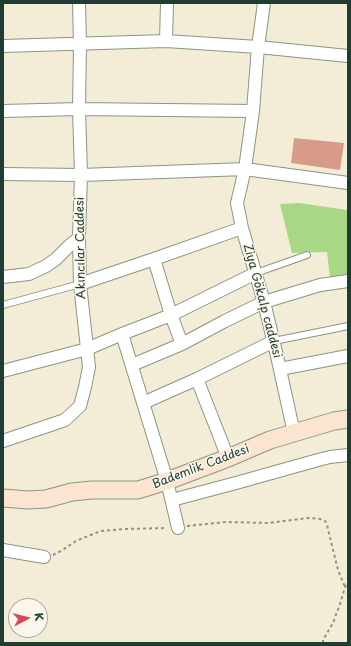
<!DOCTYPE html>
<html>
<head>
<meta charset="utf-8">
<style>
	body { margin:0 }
	#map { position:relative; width:351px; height:646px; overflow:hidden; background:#f3edd7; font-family:"Playpen Sans",sans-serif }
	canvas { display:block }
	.frame { position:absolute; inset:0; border:4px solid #1f3d34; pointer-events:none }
	.north { position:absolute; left:8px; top:598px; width:40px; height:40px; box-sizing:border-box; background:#fbf7ec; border:1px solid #a3ada2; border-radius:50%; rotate:83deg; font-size:11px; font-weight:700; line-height:16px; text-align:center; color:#1f3d34 }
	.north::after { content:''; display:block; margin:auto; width:14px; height:18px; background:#d1495b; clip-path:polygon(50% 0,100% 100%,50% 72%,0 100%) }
</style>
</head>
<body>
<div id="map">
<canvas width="351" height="646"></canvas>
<div class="frame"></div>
<div class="north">K</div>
</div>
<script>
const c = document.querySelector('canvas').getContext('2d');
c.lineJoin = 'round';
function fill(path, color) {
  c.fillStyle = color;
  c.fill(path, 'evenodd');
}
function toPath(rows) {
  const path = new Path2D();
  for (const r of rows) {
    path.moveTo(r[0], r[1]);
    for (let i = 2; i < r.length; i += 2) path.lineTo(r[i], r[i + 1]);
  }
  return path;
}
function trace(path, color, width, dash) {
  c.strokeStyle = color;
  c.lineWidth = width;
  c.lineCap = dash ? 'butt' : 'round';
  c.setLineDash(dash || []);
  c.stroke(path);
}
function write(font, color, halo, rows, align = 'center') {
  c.font = font + ' "Playpen Sans",sans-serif';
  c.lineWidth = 3;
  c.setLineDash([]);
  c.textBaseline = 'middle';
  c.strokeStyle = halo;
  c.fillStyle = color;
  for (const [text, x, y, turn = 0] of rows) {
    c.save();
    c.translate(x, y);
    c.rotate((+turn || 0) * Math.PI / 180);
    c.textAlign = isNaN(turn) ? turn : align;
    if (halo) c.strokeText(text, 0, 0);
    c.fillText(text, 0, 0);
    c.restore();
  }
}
const green = toPath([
	[299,203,348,210,348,276,330,278,327,252,292,253,280,204]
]);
const building = toPath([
	[294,138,344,143,340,170,291,163]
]);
const path = toPath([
	[187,526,226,522,268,523,308,518,320,519,325,521,327,525,338,570,345,587],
	[53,555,61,551,76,541,88,536,101,531,124,529,167,528],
	[323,643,323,640,333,623,340,604,345,587,348,583]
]);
const lane = toPath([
	[256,273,307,255],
	[3,305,80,284],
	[274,341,348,326]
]);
const street = toPath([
	[264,3,258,47,253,111,245,169,237,203,242,228,264,302,277,356,294,433],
	[166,41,167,3],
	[3,46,166,41,258,47,348,56],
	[3,111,79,109,253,111],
	[3,174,81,175,245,169,348,183],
	[154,259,171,315,182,344],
	[3,277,29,274,46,266,56,259,69,246,79,238],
	[80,284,154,259,242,228],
	[122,334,167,481,178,528],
	[132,365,182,344,225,321,264,302,320,285,348,281],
	[280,369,348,356],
	[3,371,87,349,122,334,171,315,256,273],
	[197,379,228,458],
	[143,403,197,379,274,341],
	[3,441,65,420,80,406,85,387,89,367,80,284,79,238,81,175,79,109,80,44,79,3],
	[172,500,236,483,318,460,330,457,348,455],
	[3,550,44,557]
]);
const secondary = toPath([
	[3,498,28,500,46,499,72,492,92,490,138,490,167,481,228,458,270,440,334,421,348,419]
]);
const streetNames = [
	["Akıncılar Caddesi",81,248,-91],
	["Ziya Gökalp caddesi",262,301,75],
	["Bademlik Caddesi",201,467,-21]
];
fill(green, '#a8d785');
fill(building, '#d99b89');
trace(lane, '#899586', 8);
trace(street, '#899586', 14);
trace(secondary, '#899586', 19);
trace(path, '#899586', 2, [3, 3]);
trace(lane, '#fff', 6);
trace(street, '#fff', 12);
trace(secondary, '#fce5d0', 17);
write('12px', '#1f3d34', '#fbf7ec', streetNames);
</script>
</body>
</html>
